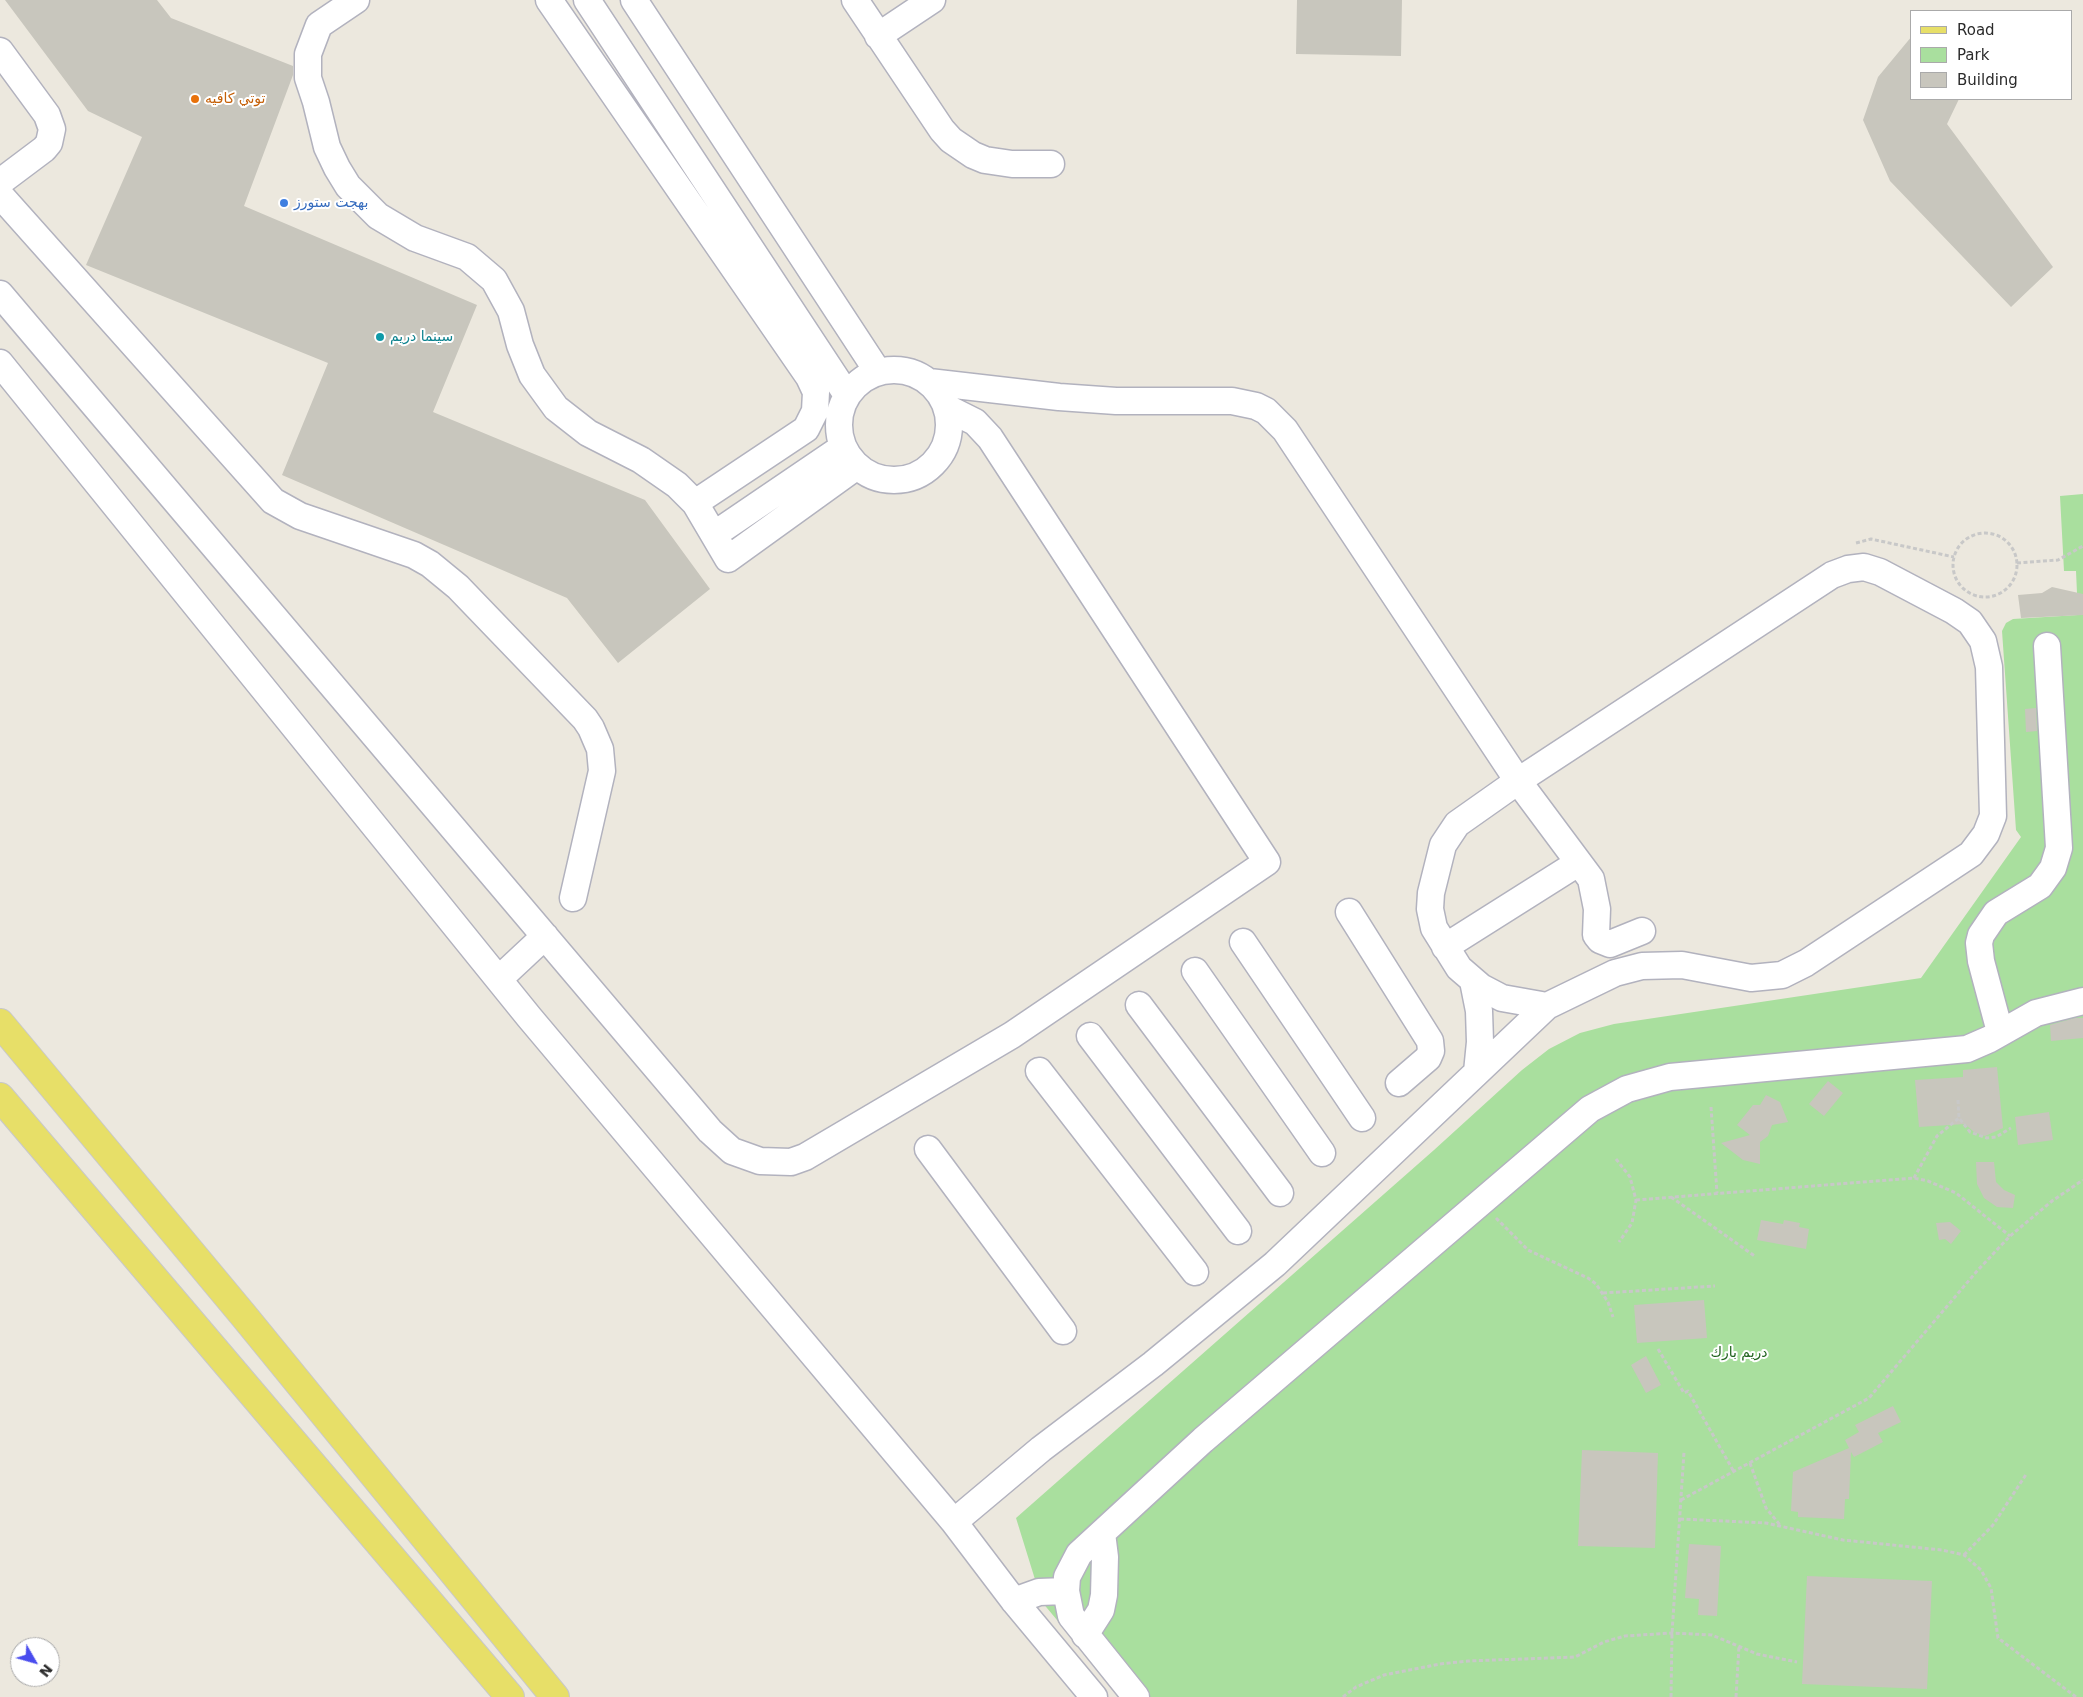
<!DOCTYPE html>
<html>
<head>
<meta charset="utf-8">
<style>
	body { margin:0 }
	#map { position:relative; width:2083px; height:1697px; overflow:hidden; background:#ece8de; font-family:"DejaVu Sans",sans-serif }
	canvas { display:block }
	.legend { position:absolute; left:1910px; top:10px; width:162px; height:90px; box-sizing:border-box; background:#fff; border:1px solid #aaa; margin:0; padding:6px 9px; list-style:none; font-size:15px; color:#2b2b2b }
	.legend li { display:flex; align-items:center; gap:10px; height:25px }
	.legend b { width:25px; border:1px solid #aaa }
	.north { position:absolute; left:10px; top:1637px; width:50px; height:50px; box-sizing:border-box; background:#fff; border:1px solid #aaa; border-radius:50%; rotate:128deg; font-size:14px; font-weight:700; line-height:20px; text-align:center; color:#2b2b2b }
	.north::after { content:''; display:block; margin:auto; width:18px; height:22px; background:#494cee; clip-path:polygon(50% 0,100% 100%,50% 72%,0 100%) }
</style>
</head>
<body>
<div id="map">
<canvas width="2083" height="1697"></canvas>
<ul class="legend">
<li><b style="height:6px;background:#e7df68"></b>Road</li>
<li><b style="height:14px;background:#a9df9e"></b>Park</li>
<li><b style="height:14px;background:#c8c6bd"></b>Building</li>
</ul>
<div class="north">N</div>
</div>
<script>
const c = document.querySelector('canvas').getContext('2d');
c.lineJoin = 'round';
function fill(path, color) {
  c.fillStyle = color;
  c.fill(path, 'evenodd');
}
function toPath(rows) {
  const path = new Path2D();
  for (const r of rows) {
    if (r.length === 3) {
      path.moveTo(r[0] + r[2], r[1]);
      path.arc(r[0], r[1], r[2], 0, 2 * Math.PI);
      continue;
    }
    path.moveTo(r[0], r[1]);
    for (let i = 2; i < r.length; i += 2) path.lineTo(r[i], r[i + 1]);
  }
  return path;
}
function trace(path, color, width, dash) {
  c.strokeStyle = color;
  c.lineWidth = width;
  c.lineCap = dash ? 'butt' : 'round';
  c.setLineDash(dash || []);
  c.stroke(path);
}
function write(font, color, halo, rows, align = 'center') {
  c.font = font + ' "DejaVu Sans",Cairo,sans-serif';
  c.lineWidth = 4;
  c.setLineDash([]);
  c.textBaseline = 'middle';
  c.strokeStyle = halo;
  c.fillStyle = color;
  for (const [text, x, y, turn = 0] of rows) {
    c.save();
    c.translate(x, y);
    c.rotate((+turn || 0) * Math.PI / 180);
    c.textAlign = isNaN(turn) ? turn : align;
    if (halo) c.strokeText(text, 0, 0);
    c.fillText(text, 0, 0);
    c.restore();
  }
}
const green = toPath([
	[2083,494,2083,1697,1121,1697,1042,1602,1016,1518,1434,1150,1522,1070,1549,1049,1580,1033,1614,1024,1921,978,2021,837,2016,830,2002,631,2006,623,2013,619,2078,615,2076,571,2064,571,2060,496]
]);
const building = toPath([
	[5,0,157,0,171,18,293,66,293,75,244,206,477,305,433,412,645,500,710,589,618,663,567,598,282,475,328,363,86,265,142,137,88,111],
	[1297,0,1402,0,1401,56,1296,54],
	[1912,36,1912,99,1959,99,1947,124,2053,267,2011,307,1890,181,1863,120,1878,77],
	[2052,587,2083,594,2083,615,2021,618,2018,595,2042,593],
	[2036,708,2037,731,2026,732,2025,709],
	[2075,1018,2083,1018,2083,1038,2051,1041,2050,1025],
	[1997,1067,2003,1128,1985,1136,1974,1132,1965,1124,1919,1127,1915,1080,1963,1077,1963,1070],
	[1828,1081,1843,1093,1824,1116,1809,1104],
	[1766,1095,1780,1102,1788,1122,1772,1125,1768,1136,1760,1142,1760,1164,1743,1160,1721,1143,1750,1135,1737,1125,1753,1105,1760,1105],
	[2049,1112,2053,1140,2018,1145,2015,1117],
	[1976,1162,1994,1162,1996,1182,2004,1190,2015,1195,2013,1208,1997,1207,1984,1198,1977,1184],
	[1761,1220,1783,1224,1784,1220,1800,1223,1799,1227,1809,1229,1806,1249,1757,1240],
	[1950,1222,1961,1231,1951,1244,1945,1239,1939,1240,1936,1223],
	[1704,1300,1707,1338,1637,1343,1634,1305],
	[1646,1356,1661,1385,1646,1393,1631,1365],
	[1893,1406,1901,1422,1878,1433,1883,1442,1854,1457,1851,1452,1849,1499,1845,1499,1844,1519,1798,1517,1798,1512,1791,1511,1793,1472,1849,1448,1845,1440,1859,1432,1855,1425],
	[1582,1450,1658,1453,1655,1548,1578,1546],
	[1689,1544,1721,1546,1717,1616,1698,1615,1699,1599,1685,1598],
	[1807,1576,1932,1581,1927,1689,1802,1684]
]);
const path = toPath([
	[1985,565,32],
	[1856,543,1871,539,1954,557],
	[2017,563,2058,560,2083,546],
	[1958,1100,1959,1118,1970,1132,1987,1138,1996,1137,2011,1128],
	[1711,1107,1717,1193],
	[1616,1159,1630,1177,1636,1200,1632,1223,1619,1242],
	[1914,1178,1937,1136,1959,1118],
	[1671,1197,1756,1257],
	[1636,1200,1914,1178,1928,1181,1956,1193,2010,1236],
	[1496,1218,1528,1250,1588,1278,1596,1284,1608,1302,1613,1317],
	[1603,1293,1715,1286],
	[1658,1349,1684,1393,1688,1391,1734,1472],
	[1750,1463,1766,1508,1780,1525],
	[1681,1500,1869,1398,1977,1271,2010,1236,2052,1201,2083,1180],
	[1680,1519,1766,1523,1843,1540,1942,1550,1964,1555,1981,1570,1991,1588,1998,1638,2076,1697],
	[1964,1555,1993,1525,2027,1473],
	[1343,1697,1356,1687,1384,1675,1440,1664,1468,1661,1575,1657,1604,1642,1625,1636,1672,1633,1712,1635,1757,1654,1797,1662],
	[1671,1697,1672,1633,1684,1452],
	[1736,1697,1739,1646]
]);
const minor = toPath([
	[356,0,319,25,308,54,308,78,316,102,327,147,337,168,348,186,378,216,415,238,467,257,494,280,511,311,520,345,532,375,556,408,588,433,641,460,677,485,695,503,728,559,857,466],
	[549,0,809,377,816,392,815,411,806,429,695,503],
	[587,0,847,395],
	[634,0,878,372],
	[855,0,942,130,951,140,973,155,985,160,1012,164,1051,164],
	[878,36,932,0],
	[0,51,47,115,52,129,49,143,44,149,0,182],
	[0,195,273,501,300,516,414,555,430,564,458,587,585,719,591,728,600,749,602,771,573,898],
	[0,294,710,1131,732,1151,760,1161,791,1162,805,1157,1012,1035,1267,862,990,438,975,422,947,408],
	[0,363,529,1017,954,1522,1014,1601,1094,1697],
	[894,425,55],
	[929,382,1059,397,1116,401,1232,401,1256,406,1266,411,1285,430,1518,781,1591,879,1597,909,1596,935,1600,940,1610,944,1642,931],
	[715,534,843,447],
	[1349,912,1430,1041,1431,1051,1428,1058,1399,1083],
	[1243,942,1362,1118],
	[1445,947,1578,863],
	[1195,971,1322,1153],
	[499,979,545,936],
	[1473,981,1479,1011,1480,1042,1477,1072],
	[1139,1005,1280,1193],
	[2000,1032,1981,961,1979,943,1981,935,1996,913,2040,886,2053,868,2059,848,2047,646],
	[1090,1036,1238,1231],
	[1039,1071,1195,1272],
	[928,1149,1063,1331],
	[954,1522,1041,1449,1153,1364,1275,1264,1547,1006,1615,973,1642,966,1682,965,1751,978,1782,975,1806,963,1971,854,1986,834,1993,816,1989,667,1983,641,1970,622,1954,611,1880,572,1864,567,1848,569,1832,575,1518,781,1457,824,1443,845,1431,893,1430,909,1434,928,1459,968,1481,987,1502,998,1547,1006],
	[1014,1601,1039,1592,1066,1591],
	[1085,1635,1101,1610,1104,1595,1105,1557,1102,1533],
	[1136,1697,1071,1616,1066,1591,1067,1577,1079,1554,1203,1440,1590,1109,1627,1089,1670,1077,1967,1049,1990,1039,2036,1013,2083,1001]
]);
const major = toPath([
	[0,1023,244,1316,555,1697],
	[0,1097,510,1697]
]);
const markers = [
	[195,99,5,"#e8710a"],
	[284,203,5,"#3f7fe0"],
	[380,337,5,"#0f9aa8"]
];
const foodNames = [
	["توتي كافيه",205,99]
];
const shopNames = [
	["بهجت ستورز",294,203]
];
const cultureNames = [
	["سينما دريم",390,337]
];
const parkNames = [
	["دريم بارك",1739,1353]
];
fill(green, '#a9df9e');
fill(building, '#c8c6bd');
trace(minor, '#b2b2be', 29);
trace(major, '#c8c8c8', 30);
trace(path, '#c8c8c8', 3, [4, 2.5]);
trace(minor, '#fff', 26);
trace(major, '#e7df68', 28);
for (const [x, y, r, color] of markers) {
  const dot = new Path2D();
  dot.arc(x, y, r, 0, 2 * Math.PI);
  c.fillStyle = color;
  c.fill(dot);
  trace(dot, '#fff', 2);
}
write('14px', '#c56008', '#fff', foodNames, 'left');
write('14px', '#366cbe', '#fff', shopNames, 'left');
write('14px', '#0d838f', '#fff', cultureNames, 'left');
write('14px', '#22641f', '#fff', parkNames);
</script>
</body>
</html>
